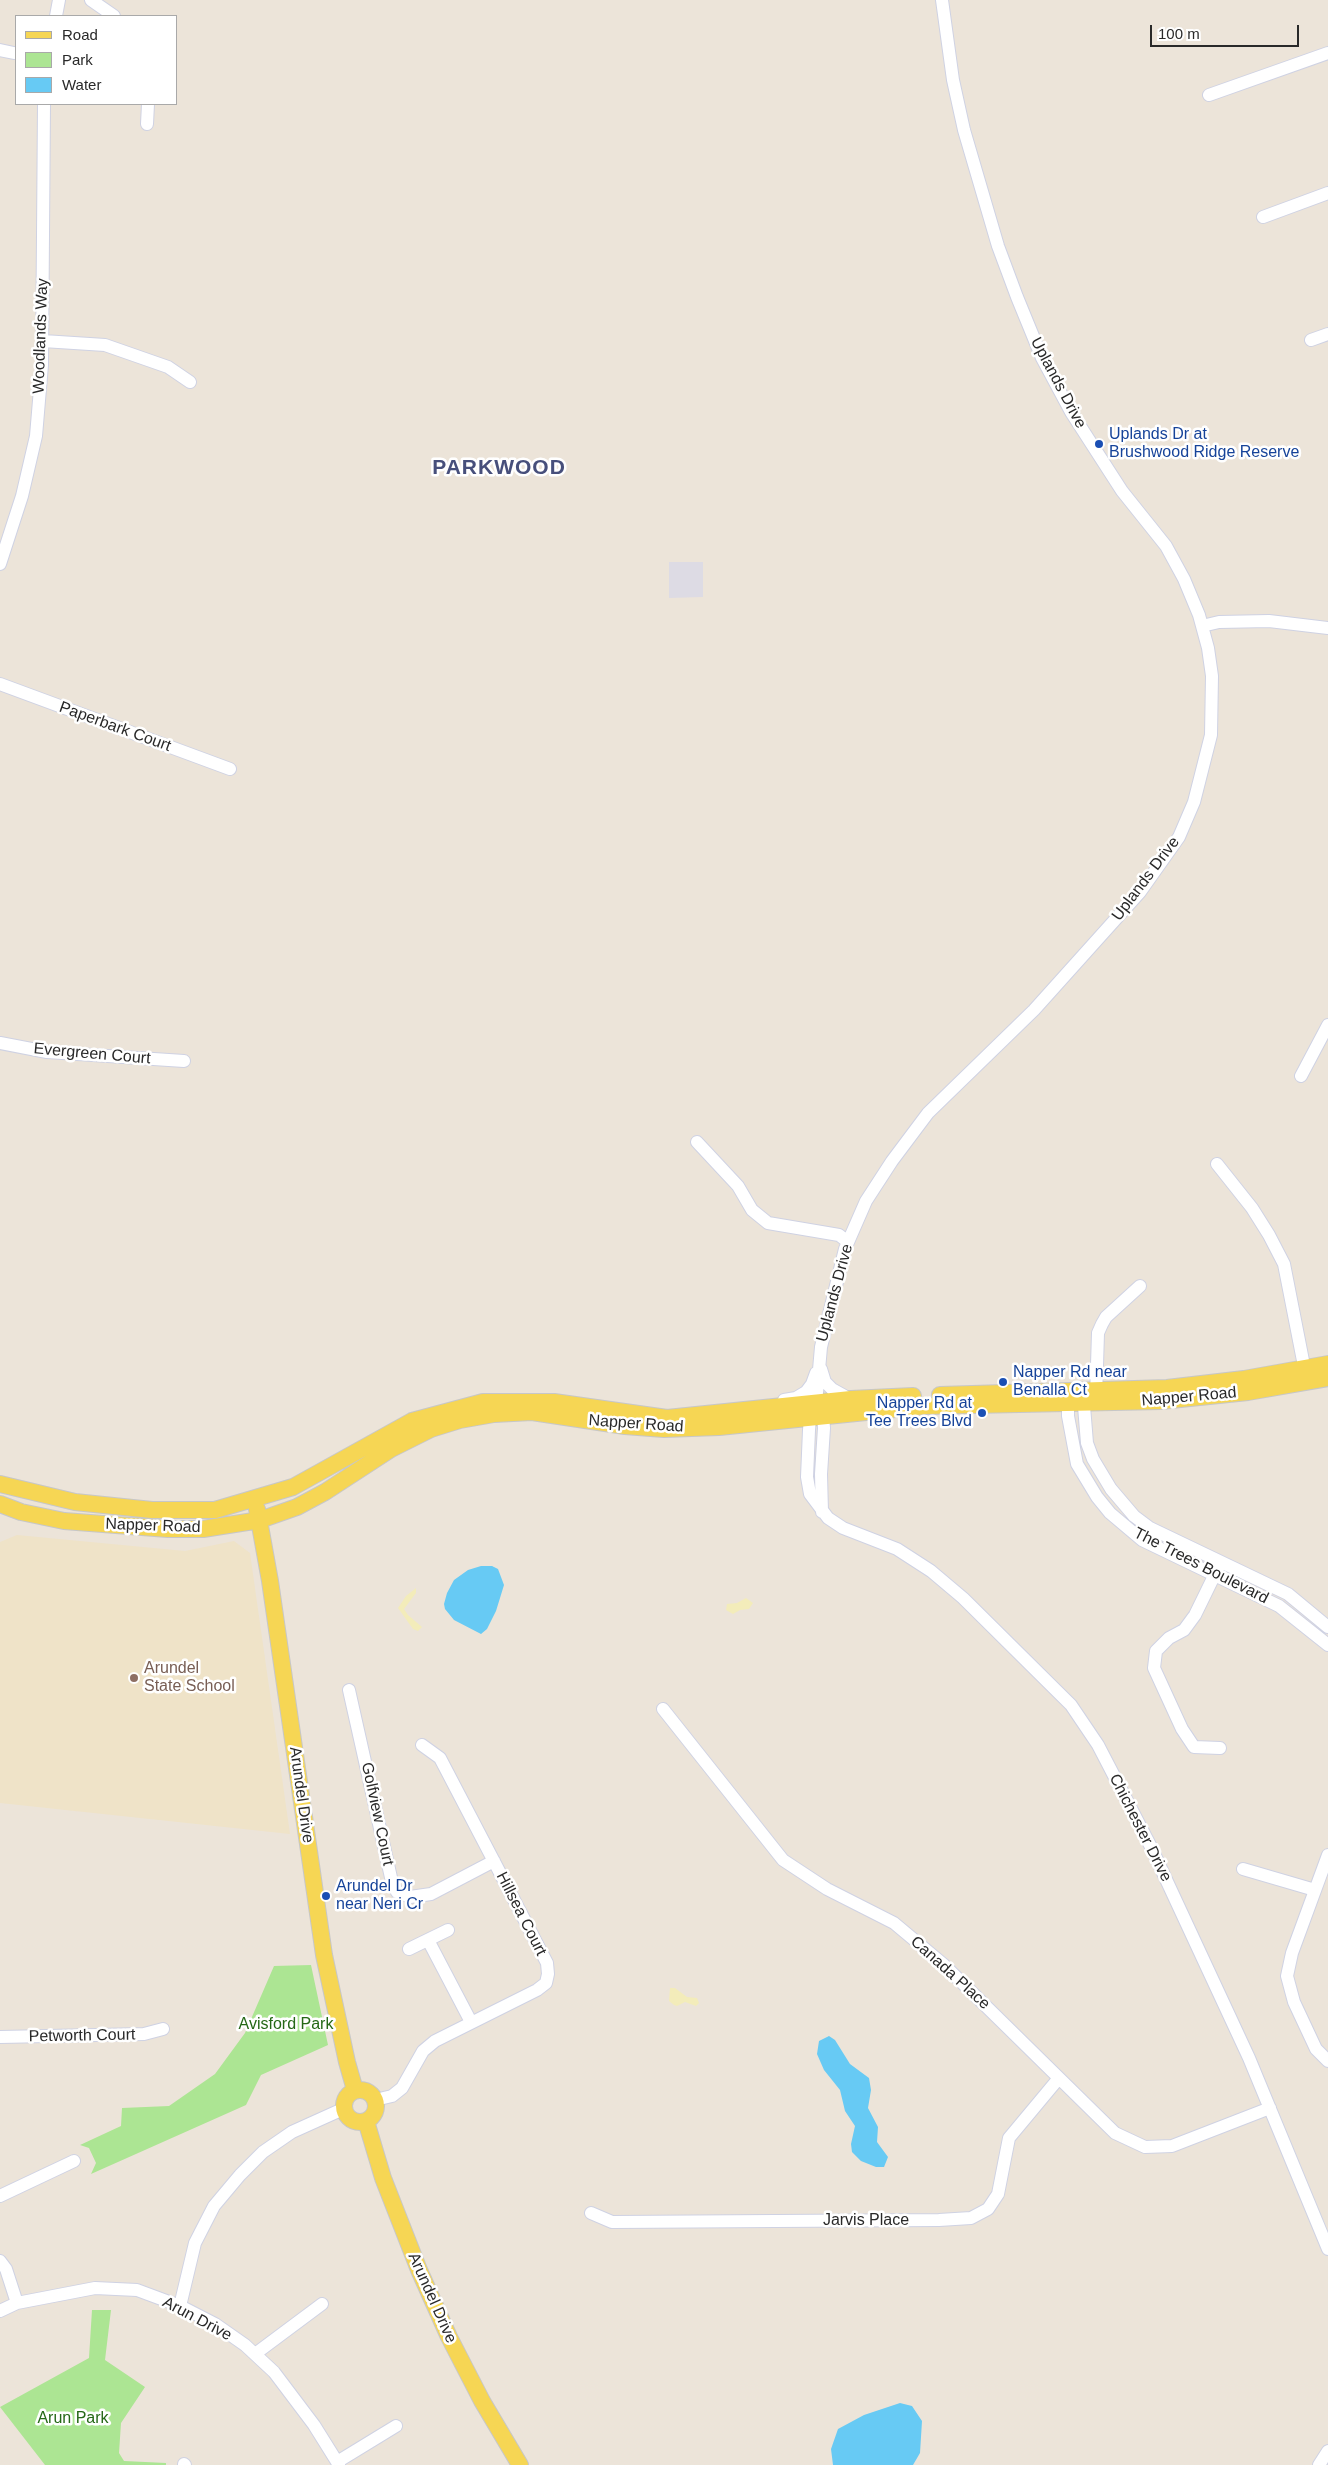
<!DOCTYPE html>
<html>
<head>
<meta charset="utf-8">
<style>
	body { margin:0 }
	#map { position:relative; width:1328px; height:2465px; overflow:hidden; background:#ece4d9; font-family:Helvetica,sans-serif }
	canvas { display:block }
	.legend { position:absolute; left:15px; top:15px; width:162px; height:90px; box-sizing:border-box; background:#fff; border:1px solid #a9a9a9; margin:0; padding:6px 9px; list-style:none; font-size:15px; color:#292929 }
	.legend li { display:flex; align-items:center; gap:10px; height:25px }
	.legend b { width:25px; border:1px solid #a9a9a9 }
	.scale { position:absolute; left:1150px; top:25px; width:149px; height:22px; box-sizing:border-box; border:2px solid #292929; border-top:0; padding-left:6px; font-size:15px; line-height:18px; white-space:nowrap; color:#292929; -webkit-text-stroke:4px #fff; paint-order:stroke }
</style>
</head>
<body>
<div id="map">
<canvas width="1328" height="2465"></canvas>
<ul class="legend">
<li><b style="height:6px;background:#f6d654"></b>Road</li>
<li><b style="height:14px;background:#ace593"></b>Park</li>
<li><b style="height:14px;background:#67caf4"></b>Water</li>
</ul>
<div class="scale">100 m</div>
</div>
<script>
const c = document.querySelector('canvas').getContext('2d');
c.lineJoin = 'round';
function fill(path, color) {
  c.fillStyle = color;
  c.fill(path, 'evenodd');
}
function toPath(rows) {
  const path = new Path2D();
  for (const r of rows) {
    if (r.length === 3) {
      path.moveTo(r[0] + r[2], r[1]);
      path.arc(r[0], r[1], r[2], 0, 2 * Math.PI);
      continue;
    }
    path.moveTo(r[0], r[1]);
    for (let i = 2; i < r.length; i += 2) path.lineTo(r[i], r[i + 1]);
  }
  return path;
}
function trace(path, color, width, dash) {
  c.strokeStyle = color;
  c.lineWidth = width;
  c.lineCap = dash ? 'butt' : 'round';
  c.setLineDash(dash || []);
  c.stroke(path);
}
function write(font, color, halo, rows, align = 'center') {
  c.font = font + ' Helvetica,sans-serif';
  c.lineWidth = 5;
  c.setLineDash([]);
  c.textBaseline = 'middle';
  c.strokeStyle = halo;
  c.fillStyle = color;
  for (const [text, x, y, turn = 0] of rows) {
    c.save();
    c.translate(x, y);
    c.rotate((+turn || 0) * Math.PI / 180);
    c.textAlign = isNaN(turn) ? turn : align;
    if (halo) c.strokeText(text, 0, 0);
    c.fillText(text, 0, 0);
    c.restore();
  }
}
const industrial = toPath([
	[669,562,703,562,703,597,669,598]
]);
const education = toPath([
	[17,1535,185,1551,234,1541,250,1553,290,1834,0,1803,0,1542]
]);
const green = toPath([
	[311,1965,328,2045,261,2075,246,2105,91,2174,96,2163,89,2148,80,2145,121,2126,122,2108,169,2106,215,2074,245,2033,274,1966],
	[92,2310,111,2310,105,2360,145,2387,121,2423,119,2453,124,2461,166,2463,166,2465,45,2465,0,2407,89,2358]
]);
const sand = toPath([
	[416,1588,416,1593,404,1609,408,1615,422,1627,418,1631,413,1629,398,1608,406,1596],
	[746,1598,753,1603,749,1609,740,1610,733,1614,726,1610,727,1604,737,1603],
	[670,1988,675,1988,687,1997,697,1998,699,2003,696,2006,685,2002,677,2006,674,2005,669,2001]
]);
const water = toPath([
	[481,1566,492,1566,498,1569,504,1585,496,1611,487,1629,481,1634,454,1620,445,1609,444,1604,447,1593,454,1580,468,1570],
	[829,2036,835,2040,850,2064,869,2078,871,2090,868,2108,878,2127,877,2142,888,2157,884,2167,876,2167,861,2161,852,2152,851,2144,855,2126,845,2111,840,2090,824,2070,817,2054,819,2041],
	[900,2403,912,2406,922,2421,920,2453,913,2465,833,2465,831,2449,838,2429,864,2415]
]);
const minor = toPath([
	[91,0,114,16],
	[942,0,953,80,964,130,998,246,1017,297,1042,358,1071,412,1122,491,1166,546,1184,579,1199,615,1208,648,1212,676,1211,735,1194,802,1179,837,1140,892,1034,1010,928,1113,892,1161,866,1201,845,1249,821,1347,816,1404,810,1418,809,1430,807,1477,810,1494,828,1518,843,1528,897,1549,931,1571,963,1598,1071,1705,1098,1745,1151,1847,1249,2058,1328,2249],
	[56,16,59,0],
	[0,50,14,53],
	[1209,95,1328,53],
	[147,124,148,104],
	[1263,217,1328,193],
	[1311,340,1328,334],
	[43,341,105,345,168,367,190,382],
	[0,564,22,496,36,436,42,365,44,104],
	[1202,626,1219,622,1269,621,1328,628],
	[0,684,230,769],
	[0,1043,47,1052,184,1061],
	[1301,1076,1328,1025],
	[697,1142,738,1186,752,1210,768,1223,839,1235,848,1242],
	[1217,1164,1252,1208,1269,1235,1284,1264,1306,1376],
	[821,1369,825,1382,832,1389,850,1399],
	[1083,1394,1087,1443,1093,1459,1111,1489,1134,1516,1150,1528,1288,1594,1328,1627],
	[1068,1396,1068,1416,1077,1464,1097,1497,1110,1513,1142,1540,1279,1606,1328,1645],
	[1096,1397,1098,1333,1102,1324,1106,1317,1140,1286],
	[784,1400,796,1398,806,1392,812,1384,816,1373],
	[819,1409,823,1416,824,1428,821,1474,822,1512],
	[1218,1568,1195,1615,1184,1630,1169,1638,1156,1651,1154,1668,1182,1729,1194,1747,1220,1748],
	[349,1690,392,1882,397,1892,410,1897,431,1894,494,1861],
	[663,1709,783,1860,827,1889,894,1923,943,1964,1115,2133,1145,2147,1172,2146,1270,2108],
	[1328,1855,1292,1953,1287,1976,1294,2002,1316,2049,1328,2061],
	[1243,1869,1315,1890],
	[428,1940,471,2022],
	[409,1949,448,1930],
	[0,2037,144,2034,163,2029],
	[375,2100,392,2096,402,2088,423,2051,435,2041,537,1990,546,1983,548,1974,547,1963,440,1758,422,1745],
	[0,2196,74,2161],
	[591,2213,612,2222,939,2220,971,2218,988,2209,998,2194,1009,2138,1059,2078],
	[0,2261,6,2269,17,2303],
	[180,2306,195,2243,214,2206,240,2175,263,2152,292,2132,343,2109],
	[0,2311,17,2303,95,2288,137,2290,180,2306,215,2324,245,2345,274,2372,314,2425,339,2465],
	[255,2354,322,2304],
	[337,2462,396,2426],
	[184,2464,185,2465],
	[1319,2465,1328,2451]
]);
const major = toPath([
	[940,1395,1167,1388,1244,1379,1328,1364],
	[0,1484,75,1502,152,1510,215,1510,293,1487,412,1421,483,1402,554,1402,667,1418,851,1399,913,1396],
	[0,1504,21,1512,64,1521,168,1529,203,1529,260,1520,297,1507,325,1492,391,1449,431,1429,460,1420,494,1414,532,1412,625,1426,664,1429,719,1427,925,1406,1161,1401,1248,1392,1328,1378],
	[257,1509,270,1581,324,1955,347,2062,355,2090],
	[360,2106,16],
	[366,2121,383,2178,419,2270,449,2337,482,2401,520,2465]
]);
const markers = [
	[1099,444,5,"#1a4fb4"],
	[1003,1382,5,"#1a4fb4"],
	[982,1413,5,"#1a4fb4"],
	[134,1678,5,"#8d6e63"],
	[326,1896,5,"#1a4fb4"]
];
const streetNames = [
	["Woodlands Way",41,336,-88],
	["Uplands Drive",1058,383,62],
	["Paperbark Court",115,727,20],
	["Uplands Drive",1146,879,-53],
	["Evergreen Court",92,1054,5],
	["Uplands Drive",835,1293,-75],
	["Napper Road",1189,1397,-5],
	["Napper Road",636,1424,4],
	["Napper Road",153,1526,2],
	["The Trees Boulevard",1201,1566,27],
	["Arundel Drive",301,1795,82],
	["Golfview Court",377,1814,78],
	["Chichester Drive",1140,1828,63],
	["Hillsea Court",521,1914,63],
	["Canada Place",950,1973,42],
	["Petworth Court",82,2036,-1],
	["Jarvis Place",866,2221],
	["Arundel Drive",432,2298,66],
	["Arun Drive",197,2319,28]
];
const transitNames = [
	["Uplands Dr at",1109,435],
	["Brushwood Ridge Reserve",1109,453],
	["Napper Rd near",1013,1373],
	["Benalla Ct",1013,1391],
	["Napper Rd at",972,1404,"right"],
	["Tee Trees Blvd",972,1422,"right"],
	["Arundel Dr",336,1887],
	["near Neri Cr",336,1905]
];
const educationNames = [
	["Arundel",144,1669],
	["State School",144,1687]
];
const parkNames = [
	["Avisford Park",286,2025],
	["Arun Park",73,2419]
];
const districtNames = [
	["PARKWOOD",499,468]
];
fill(industrial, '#dddbe4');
fill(education, '#efe3c8');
fill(green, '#ace593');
fill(sand, '#f3ecba');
fill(water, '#67caf4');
trace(minor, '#cfd2e3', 14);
trace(major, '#c7c7c7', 18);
trace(minor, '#fff', 12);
trace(major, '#f6d654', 16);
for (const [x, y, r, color] of markers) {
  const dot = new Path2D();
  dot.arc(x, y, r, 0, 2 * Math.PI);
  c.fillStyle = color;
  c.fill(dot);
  trace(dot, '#fff', 2);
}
write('16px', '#292929', '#fff', streetNames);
write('16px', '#164399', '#fff', transitNames, 'left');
write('16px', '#785e54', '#fff', educationNames, 'left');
write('16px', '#256816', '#fff', parkNames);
c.letterSpacing = '1px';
write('bold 21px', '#474f7b', '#fff', districtNames);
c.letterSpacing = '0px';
</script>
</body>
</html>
